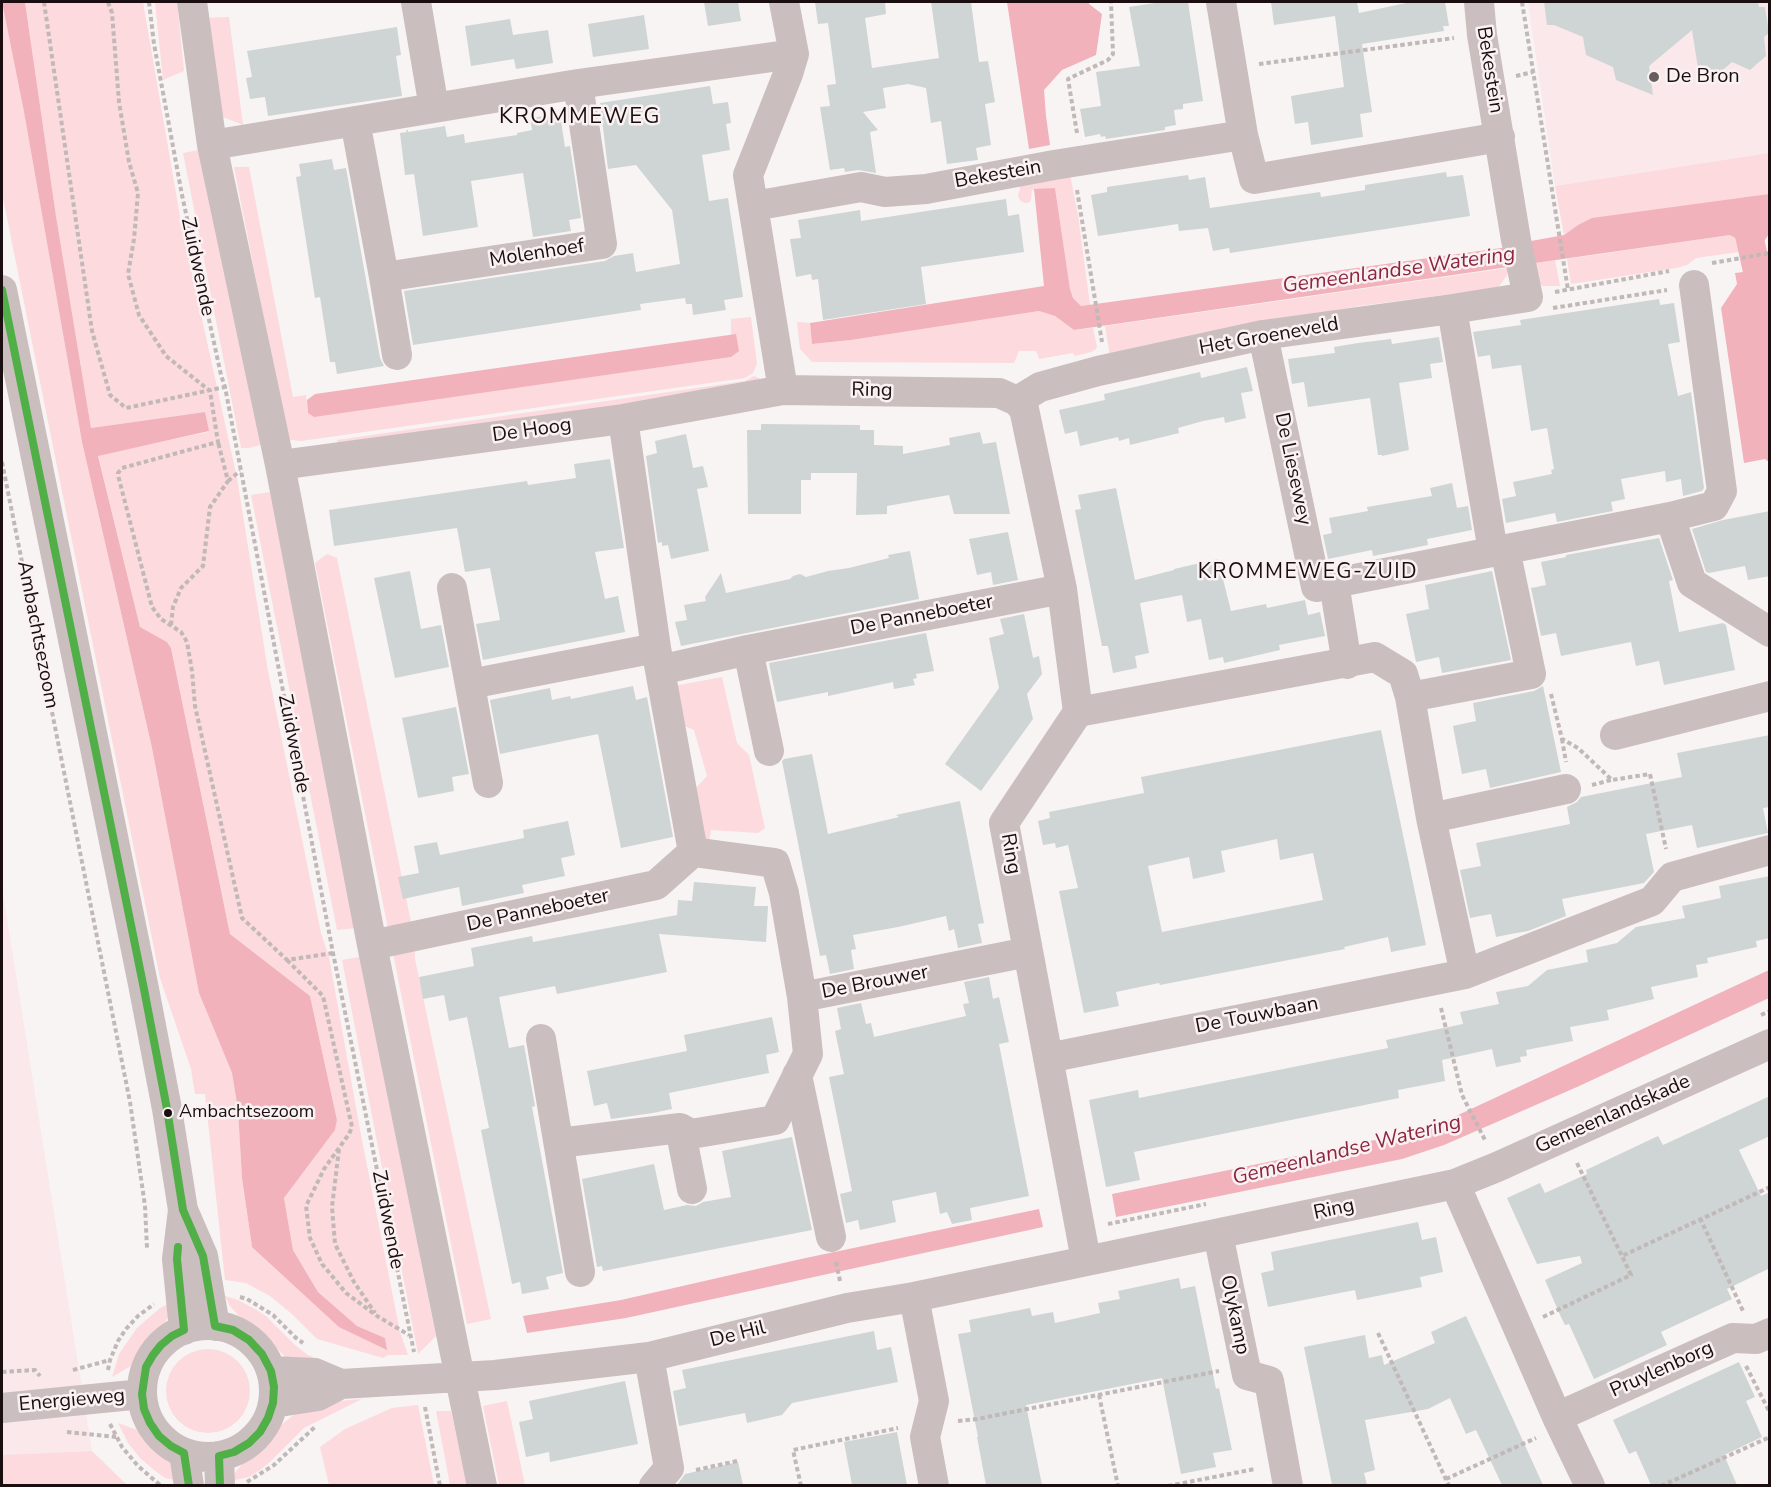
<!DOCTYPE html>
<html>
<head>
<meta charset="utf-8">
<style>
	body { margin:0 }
	#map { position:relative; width:1771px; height:1487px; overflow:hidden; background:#f8f4f4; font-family:"Nunito Sans",sans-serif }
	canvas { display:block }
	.frame { position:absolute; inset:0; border:3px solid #1b0e10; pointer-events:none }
</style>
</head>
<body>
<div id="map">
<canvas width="1771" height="1487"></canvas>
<div class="frame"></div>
</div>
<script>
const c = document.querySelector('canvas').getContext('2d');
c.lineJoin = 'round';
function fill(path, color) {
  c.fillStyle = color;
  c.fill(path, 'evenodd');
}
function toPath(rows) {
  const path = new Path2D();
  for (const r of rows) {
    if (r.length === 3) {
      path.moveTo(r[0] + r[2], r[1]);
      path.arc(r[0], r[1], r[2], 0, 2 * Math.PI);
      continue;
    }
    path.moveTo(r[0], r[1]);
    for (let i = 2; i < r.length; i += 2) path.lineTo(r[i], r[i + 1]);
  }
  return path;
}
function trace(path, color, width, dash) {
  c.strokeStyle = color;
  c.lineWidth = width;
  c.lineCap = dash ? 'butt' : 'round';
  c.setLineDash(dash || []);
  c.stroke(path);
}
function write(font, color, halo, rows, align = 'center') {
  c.font = font + ' "Nunito Sans",sans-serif';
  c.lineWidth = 5;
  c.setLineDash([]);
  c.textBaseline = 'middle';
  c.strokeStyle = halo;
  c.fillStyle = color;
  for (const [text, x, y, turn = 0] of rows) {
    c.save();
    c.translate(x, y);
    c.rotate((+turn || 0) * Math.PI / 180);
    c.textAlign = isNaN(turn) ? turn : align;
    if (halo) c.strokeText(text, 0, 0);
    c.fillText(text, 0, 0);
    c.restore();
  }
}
const built = toPath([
	[1528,2,1769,2,1769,153,1555,186],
	[2,887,92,1451,2,1455]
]);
const green = toPath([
	[2,2,24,112,82,442,152,748,199,993,232,1073,238,1110,242,1178,252,1247,386,1349,385,1338,357,1326,318,1292,293,1250,284,1198,335,1130,337,1120,310,996,230,934,171,648,167,642,140,627,98,455,208,432,205,412,91,428,56,216,25,2,143,2,182,228,237,478,268,671,321,933,329,957,361,1135,400,1332,408,1355,388,1355,383,1358,317,1339,293,1315,270,1296,246,1283,225,1280,205,1094,195,1094,191,1069,160,978,2,193],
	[155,2,177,2,184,71,163,80],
	[229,17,243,125,218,115,202,18],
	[199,150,264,444,249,448,241,448,183,153],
	[1769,153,1769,194,1578,225,1564,235,1555,186],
	[234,167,249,167,293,397,306,395,308,413,462,395,731,357,736,335,731,335,731,319,751,317,757,364,753,373,745,378,301,441,291,440,287,437],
	[1069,170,1078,215,1090,305,1081,306,1073,298,1070,289,1055,188,1032,190,1031,199,1030,202,1026,203,1022,202,1019,199,1018,194,1020,190,1019,179],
	[1730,235,1734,237,1738,241,1739,252,1696,258,1687,265,1676,268,1571,284,1567,259],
	[1555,260,1560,286,1543,286,1540,284,1535,263],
	[1508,268,1509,272,1498,288,1359,306,1261,324,1110,357,1105,326],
	[1039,311,1055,316,1074,330,1093,328,1097,347,1096,349,1091,352,1075,356,1073,353,1039,359,1036,351,1019,351,1014,363,812,362,800,349,797,322,810,323,812,344,851,340],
	[754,376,761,379,758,384,747,389,339,446,337,440,745,381],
	[270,492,356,928,337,930,251,495],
	[327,554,337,558,414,937,415,959,491,1319,467,1324,315,563],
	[722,677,737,743,749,755,765,828,758,833,711,830,709,844,705,844,695,789,707,776,694,730,682,725,674,686],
	[360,957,436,1336,418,1354,342,960],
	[225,1296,238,1300,255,1309,267,1317,295,1345,308,1355,336,1367,287,1359,263,1334,239,1316,230,1306],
	[172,1302,170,1313,166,1321,141,1353,136,1363,112,1377,119,1354,137,1328,160,1308],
	[208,1391,42],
	[362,1399,304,1428,270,1462,260,1470,249,1477,231,1481,236,1471,243,1463,264,1445,280,1426,292,1416,317,1403],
	[507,1401,525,1485,499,1485,483,1406],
	[418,1405,434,1485,329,1485,320,1447,345,1429,392,1408],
	[436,1411,451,1411,467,1485,450,1485],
	[118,1423,146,1433,171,1463,178,1481,165,1478,154,1470,140,1458,128,1443],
	[92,1451,127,1485,2,1485,2,1455]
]);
const water = toPath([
	[2,2,25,2,56,216,91,428,205,412,209,431,98,456,140,627,167,642,171,648,230,934,310,996,337,1120,335,1130,284,1198,293,1250,318,1292,357,1326,385,1338,387,1350,339,1327,252,1247,242,1178,238,1110,232,1073,199,993,152,748,82,442,24,112],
	[1007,2,1089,2,1089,4,1102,14,1096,55,1062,70,1044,90,1046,116,1050,145,1029,149],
	[1055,188,1070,289,1073,298,1081,306,1501,248,1505,248,1508,267,1074,330,1055,316,1039,311,851,340,812,344,810,323,1044,286,1034,189],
	[1769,194,1769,234,1760,247,1739,252,1738,241,1734,237,1730,235,1535,263,1531,241,1564,235,1578,225,1592,218],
	[1760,270,1769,283,1769,462,1765,459,1744,463,1721,308,1737,284,1735,273],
	[736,334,739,351,731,357,314,417,308,413,307,400,315,394],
	[1769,970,1769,998,1577,1087,1444,1145,1402,1159,1116,1217,1112,1194,1404,1134,1441,1123],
	[1039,1209,1043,1227,626,1318,527,1333,523,1316,621,1300,801,1259]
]);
const canal = toPath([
	[1737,223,1746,221,1770,331]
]);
const building = toPath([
	[704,2,738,2,741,21,708,26],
	[815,2,885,2,886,14,865,18,872,68,939,58,931,2,971,2,979,62,988,61,995,102,985,104,991,145,976,148,978,160,947,164,941,121,931,123,926,88,908,84,883,88,886,108,863,112,878,130,870,132,876,173,858,170,845,172,844,168,830,170,820,107,830,106,827,85,836,84,828,23,818,24],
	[1161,2,1188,2,1203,101,1183,104,1183,109,1174,110,1176,125,1165,127,1165,130,1106,139,1105,136,1101,137,1100,134,1085,137,1080,109,1101,106,1096,72,1140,66,1129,7],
	[1271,2,1357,2,1359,13,1411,2,1445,2,1449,26,1443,26,1444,31,1362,44,1372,112,1360,114,1363,137,1311,145,1308,122,1295,124,1291,96,1344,87,1335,16,1274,25],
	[1544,2,1758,2,1759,7,1765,7,1769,33,1764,37,1766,56,1750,70,1732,62,1717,75,1698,68,1692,30,1649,66,1653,95,1616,80,1613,67,1586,55,1583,37,1554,25,1547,25],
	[644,15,649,49,593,57,588,24],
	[510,19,513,35,548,30,553,63,516,69,514,59,471,66,465,26],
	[397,27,401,55,396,56,402,96,268,116,265,97,250,99,246,78,252,77,247,51],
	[710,86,713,104,728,102,731,123,726,124,730,150,702,155,709,201,728,198,743,297,724,300,726,310,693,315,692,304,686,304,685,298,640,304,641,310,413,345,404,291,605,261,614,256,633,253,636,272,680,264,672,210,636,165,608,169,600,103],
	[560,114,565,147,570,146,581,218,569,220,571,231,533,237,523,173,471,181,478,227,423,236,414,174,405,175,400,133,407,132,406,130,408,130,408,132,445,126,447,137,464,134,465,143,517,135,517,133,532,130,530,118],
	[332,159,334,170,346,168,380,358,384,366,337,374,335,362,330,362,320,297,315,298,296,177,301,176,299,164],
	[1446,172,1447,177,1463,175,1470,216,1230,253,1229,248,1213,251,1208,228,1179,231,1178,224,1098,236,1091,195,1107,192,1107,187,1188,175,1189,180,1205,177,1210,208,1320,192,1321,197,1365,190,1365,185],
	[1006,199,1008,216,1019,214,1024,252,921,267,926,304,823,320,818,279,812,280,811,274,796,277,790,239,801,238,798,220,860,210,861,221],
	[1659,299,1660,305,1674,303,1680,342,1668,344,1678,396,1691,392,1704,488,1702,491,1683,496,1681,479,1666,482,1665,471,1621,479,1625,499,1611,502,1613,511,1557,522,1555,513,1506,523,1502,499,1516,496,1513,482,1552,474,1551,470,1554,469,1547,428,1531,431,1521,365,1492,369,1490,355,1478,357,1473,332,1521,325,1520,320],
	[1439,337,1443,362,1430,364,1432,378,1399,383,1409,450,1382,456,1382,455,1378,455,1370,398,1308,407,1304,382,1292,384,1288,359,1335,353,1334,347,1358,343,1391,339,1392,344],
	[1247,367,1253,391,1241,393,1246,418,1225,423,1224,417,1203,421,1178,428,1179,433,1130,445,1129,438,1119,441,1118,437,1080,446,1077,431,1065,434,1059,410,1105,400,1104,394,1200,372,1201,378],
	[761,424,860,425,860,430,874,430,874,445,903,446,903,454,950,445,949,438,980,432,983,444,996,442,1010,514,954,514,949,495,887,506,887,514,856,515,857,473,811,473,811,480,801,480,801,514,748,514,747,430,761,430],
	[686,434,693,468,703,466,708,487,697,489,709,551,671,559,668,545,662,546,662,542,658,543,646,456,657,453,655,441],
	[610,459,624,548,595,552,605,599,618,596,625,632,483,660,476,624,500,620,490,568,465,572,457,528,334,546,329,510,527,481,528,485,576,478,574,464],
	[1452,483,1457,508,1468,506,1472,530,1427,539,1428,545,1373,556,1372,550,1328,559,1323,535,1332,533,1329,518,1368,511,1367,507,1432,496,1430,488],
	[1116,488,1135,580,1174,570,1174,569,1218,559,1231,611,1266,604,1267,608,1305,600,1308,615,1320,612,1325,636,1279,645,1280,650,1224,663,1223,657,1209,660,1201,619,1187,622,1182,595,1140,603,1149,653,1135,656,1137,668,1113,673,1108,646,1102,646,1075,510,1081,509,1078,495],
	[1770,511,1770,576,1748,580,1745,566,1709,573,1706,572,1692,529,1723,520],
	[1008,532,1018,580,993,585,991,572,977,575,969,539],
	[1659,538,1673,580,1669,581,1679,632,1723,623,1726,625,1735,670,1664,685,1659,661,1636,666,1631,642,1561,656,1556,633,1541,636,1531,588,1546,585,1541,562,1566,557,1566,555],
	[910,551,919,599,681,646,675,622,687,620,684,605,706,601,705,597,721,573,726,593,790,579,793,576,800,574,806,577,828,571,849,568,889,558,888,555],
	[410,571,421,629,441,625,449,667,395,678,374,578],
	[1492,571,1511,660,1442,673,1439,657,1416,662,1406,614,1429,609,1425,585],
	[1024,614,1033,658,1039,656,1042,674,1027,694,1033,719,981,791,945,764,999,688,989,638,1004,634,1000,619],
	[926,633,934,671,916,674,917,678,913,679,915,685,894,689,893,682,828,696,828,692,777,702,769,663],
	[633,686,636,700,647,697,673,837,621,848,598,734,500,754,490,700,550,688,552,700,570,696,571,699],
	[1543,686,1561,772,1490,788,1486,769,1462,774,1453,726,1476,721,1473,703,1534,691],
	[456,707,469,774,452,777,454,791,418,798,402,718],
	[1381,730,1426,945,1391,952,1388,937,1344,947,1345,949,1160,985,1159,983,1116,992,1119,1006,1084,1013,1059,891,1078,888,1068,845,1056,848,1055,843,1043,845,1038,821,1050,818,1049,812,1144,793,1141,777],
	[1277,839,1280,860,1313,853,1323,900,1162,932,1148,866,1189,857,1193,879,1225,872,1221,851],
	[1770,735,1770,807,1763,808,1768,833,1697,848,1692,825,1646,834,1654,872,1644,883,1562,899,1566,916,1528,931,1511,934,1496,937,1491,914,1470,918,1460,870,1481,866,1476,843,1570,824,1567,807,1577,802,1581,797,1682,777,1677,753],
	[812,754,828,834,899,817,896,815,960,801,984,923,978,924,982,943,958,948,954,929,949,931,946,916,898,927,853,935,856,949,851,950,854,969,830,974,826,955,820,956,782,761,784,759],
	[568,821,575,855,561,858,565,876,522,885,524,893,462,906,459,887,403,899,398,877,419,873,414,846,437,842,440,855,524,838,523,830],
	[1770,876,1770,938,1756,941,1757,947,1707,958,1708,963,1696,965,1698,977,1651,987,1654,999,1607,1010,1609,1020,1570,1027,1573,1041,1526,1050,1527,1056,1520,1057,1521,1062,1496,1067,1492,1049,1442,1060,1445,1081,1398,1090,1399,1098,1134,1152,1140,1180,1106,1187,1089,1100,1138,1090,1139,1098,1388,1048,1386,1040,1463,1024,1460,1012,1499,1004,1496,992,1528,986,1547,970,1588,962,1586,950,1617,943,1636,927,1685,918,1682,906,1721,898,1719,886],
	[694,882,756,887,754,906,768,906,766,942,659,934,667,972,557,994,555,986,499,997,509,1048,524,1045,535,1106,532,1107,563,1273,546,1277,549,1289,522,1294,520,1282,512,1284,492,1186,481,1130,489,1128,467,1017,449,1021,444,995,423,999,419,977,474,966,471,948,532,936,533,942,677,915,678,900,692,901],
	[989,977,993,999,999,997,1009,1042,999,1044,1029,1196,970,1208,972,1220,952,1224,947,1212,940,1214,936,1192,892,1201,896,1222,860,1230,858,1220,846,1223,840,1194,852,1191,829,1077,844,1074,835,1031,841,1029,837,1008,861,1003,866,1024,871,1023,874,1037,966,1016,963,1004,969,1003,964,982],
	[772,1017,779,1052,766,1055,769,1073,669,1093,672,1109,653,1113,611,1119,607,1103,594,1106,587,1071,687,1051,684,1035],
	[1770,1096,1770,1136,1739,1150,1761,1196,1770,1192,1770,1268,1727,1289,1732,1299,1661,1332,1667,1345,1594,1379,1569,1324,1565,1325,1560,1315,1545,1280,1582,1263,1580,1256,1537,1264,1507,1198,1540,1183,1545,1193,1587,1174,1586,1170,1658,1136,1663,1145],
	[792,1137,812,1230,603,1271,602,1266,597,1267,582,1179,654,1164,664,1210,687,1205,696,1206,703,1202,731,1197,722,1151],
	[1418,1222,1422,1240,1436,1237,1443,1272,1420,1277,1422,1287,1357,1300,1355,1290,1268,1307,1261,1273,1274,1270,1271,1252],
	[1179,1278,1181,1289,1195,1286,1216,1389,1219,1388,1232,1450,1213,1453,1216,1467,1181,1474,1162,1378,1026,1405,1042,1485,986,1485,977,1437,978,1437,958,1334,971,1332,969,1320,1030,1308,1032,1316,1053,1312,1055,1323,1100,1313,1098,1303,1120,1299,1118,1291],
	[1466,1316,1543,1485,1502,1485,1476,1430,1466,1434,1450,1398,1428,1409,1365,1420,1375,1470,1364,1473,1367,1485,1332,1485,1304,1347,1365,1335,1369,1358,1382,1355,1384,1365,1435,1343,1431,1332],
	[874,1331,877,1350,891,1347,898,1382,792,1403,782,1415,747,1423,745,1413,679,1426,673,1391,686,1388,682,1370],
	[1739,1362,1755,1397,1746,1401,1762,1437,1724,1455,1737,1485,1651,1485,1636,1451,1629,1454,1613,1420],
	[625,1381,638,1444,550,1462,549,1452,526,1457,519,1422,533,1419,529,1401],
	[897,1432,907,1485,852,1485,844,1442],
	[738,1462,743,1485,677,1485,685,1474]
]);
const path = toPath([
	[44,2,92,331,110,395,126,408,225,387],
	[108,2,112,13,119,102,129,162,138,193,134,239,128,274,139,315,166,356,210,391,218,442,122,468,118,473,118,475,152,607,161,619,181,632,187,642,192,671,195,706,242,918,287,960,333,953],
	[149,2,154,44,182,195,221,375,225,387,333,953,414,1352],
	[1522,2,1568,290],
	[1259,64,1454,38],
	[1516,76,1533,72],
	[1077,133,1068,79,1108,60,1113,54,1111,2],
	[1077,190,1102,342],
	[1712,263,1770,253],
	[1555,292,1669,271],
	[1553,308,1667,290],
	[2,462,130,1102,145,1206,147,1248],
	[228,481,240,471],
	[171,625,173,607,181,588,203,566,210,507,228,481,218,442],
	[1551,694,1562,739,1578,748,1612,780,1650,774,1666,849],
	[1562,739,1566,762],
	[1592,785,1611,780],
	[287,960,323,996,352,1127,349,1134,324,1169,306,1206,310,1238,322,1264,346,1293,377,1316,409,1335],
	[1441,1008,1462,1095,1486,1142],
	[1761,1015,1770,1011],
	[339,1149,332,1207,335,1244,354,1282,375,1313],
	[1577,1163,1622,1256,1770,1187],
	[1700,1218,1743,1311],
	[1108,1224,1206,1204],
	[836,1262,840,1281],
	[240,1297,247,1299,273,1315,296,1338,303,1343],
	[1543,1317,1631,1275,1622,1256],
	[1378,1333,1449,1486],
	[1746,1366,1770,1413],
	[73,1370,110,1360],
	[108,1370,110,1360,118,1341,126,1329,138,1316,154,1304],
	[2,1372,35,1370,40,1376],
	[1099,1395,1118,1486],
	[425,1407,440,1486],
	[958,1421,977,1419,1219,1371],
	[110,1424,122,1447,138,1466,160,1485],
	[67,1432,116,1437],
	[696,1470,737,1461],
	[1446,1479,1536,1438],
	[247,1482,274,1465,316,1426],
	[801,1486,793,1450,898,1428],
	[1168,1486,1255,1469],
	[1661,1486,1770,1437]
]);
const minor = toPath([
	[192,2,212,145,280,465,372,945,482,1486],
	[416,2,434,108],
	[784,2,794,54,788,74,748,175,783,390,999,393,1017,401,1024,409,1062,589,1078,712,1004,823,1086,1260],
	[1221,2,1243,135,1254,179,1500,137],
	[355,121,384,277,602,244,578,84],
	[212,145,578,84,794,54],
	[754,206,861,187,885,192,926,189,1054,165,1243,135],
	[384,277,397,355],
	[2,290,143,984,167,1109,183,1210,203,1256,215,1326],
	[1452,309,1493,551],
	[1263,335,1316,587,1334,583,1347,664],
	[1017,401,1040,387,1098,371,1263,335,1452,309,1528,297,1516,240,1482,35,1479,2],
	[623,419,656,648,693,852,775,863,784,893,802,997],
	[280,465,623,419,783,390],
	[1670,517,1714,506,1722,491,1694,285],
	[1334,583,1670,517,1692,583,1770,632],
	[452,588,488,783],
	[748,650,769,751],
	[660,670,748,650,1062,589],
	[470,684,656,648],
	[1410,697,1531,674,1505,549],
	[1078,712,1375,657,1403,674,1410,697,1431,818,1566,789],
	[1615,735,1770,696],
	[1431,818,1465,974],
	[372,945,656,885,693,852],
	[541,1039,580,1272],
	[1048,1058,1465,974,1652,901,1672,877,1770,850],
	[797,1075,831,1237],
	[680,1128,692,1189],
	[559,1143,680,1128,691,1134,775,1120,808,1054,802,997,1028,952],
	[1455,1184,1557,1417,1590,1486],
	[183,1210,177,1259,184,1330],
	[1218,1234,1247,1375,1269,1381,1288,1486],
	[914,1297,934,1401,925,1437,934,1486],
	[208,1391,66],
	[649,1357,669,1468,654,1486],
	[271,1371,315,1373,341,1384],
	[273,1403,318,1396,341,1384,495,1375,649,1357,847,1308,914,1297,1455,1184,1497,1167,1770,1044],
	[2,1408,142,1394],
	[1557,1417,1733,1338,1756,1339,1770,1333],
	[184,1453,189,1486],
	[219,1456,220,1486]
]);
const bus1 = toPath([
	[2,290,143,984,167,1109,183,1210,203,1256,215,1326,233,1330,249,1340,262,1354,271,1371,274,1387,273,1403,268,1418,260,1432,249,1443,234,1452,219,1456,220,1486],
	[178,1247,177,1259,184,1330,172,1336,161,1345,153,1355,146,1367,142,1394,144,1409,150,1423,159,1436,171,1446,184,1453,189,1486]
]);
const markers = [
	[1654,77,6,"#685e60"],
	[168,1113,5,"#1b0e10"]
];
const busNames = [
	["Ambachtsezoom",179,1113]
];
const streetNames = [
	["Bekestein",1489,70,81],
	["Bekestein",998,175,-10],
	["Molenhoef",537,254,-9],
	["Zuidwende",197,267,78],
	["Het Groeneveld",1269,337,-10],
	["Ring",872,391,1],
	["De Hoog",532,431,-8],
	["De Liesewey",1292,469,78],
	["De Panneboeter",922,616,-11],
	["Ambachtsezoom",37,635,79],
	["Zuidwende",293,744,79],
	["Ring",1010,854,80],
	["De Panneboeter",538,911,-12],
	["De Brouwer",875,983,-11],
	["De Touwbaan",1257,1016,-11],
	["Gemeenlandskade",1613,1115,-24],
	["Ring",1334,1210,-12],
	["Zuidwende",387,1220,79],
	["Olykamp",1234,1315,78],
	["De Hil",738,1335,-14],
	["Pruylenborg",1662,1370,-24],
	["Energieweg",72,1401,-5]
];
const poiNames = [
	["De Bron",1666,77]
];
const waterNames = [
	["Gemeenlandse Watering",1399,271,-8],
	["Gemeenlandse Watering",1347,1151,-14]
];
const neighbourhoodNames = [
	["KROMMEWEG-ZUID",1308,573]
];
const quarterNames = [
	["KROMMEWEG",580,118]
];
fill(built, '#fae8ea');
fill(green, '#fcdade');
fill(water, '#f1b2bb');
trace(canal, '#f1b2bb', 28);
fill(building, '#ced5d4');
trace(path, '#c1b8b8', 4, [4.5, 3]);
trace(minor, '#cbbebf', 30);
trace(bus1, '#50af46', 8);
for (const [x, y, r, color] of markers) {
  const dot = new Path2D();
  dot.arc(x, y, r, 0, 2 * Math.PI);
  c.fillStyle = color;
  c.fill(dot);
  trace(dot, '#faf2f2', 2);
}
write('18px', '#1b0e10', '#faf2f2', busNames, 'left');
write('20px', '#1b0e10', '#faf2f2', streetNames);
write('20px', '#1b0e10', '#faf2f2', poiNames, 'left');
write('italic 21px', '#8c2540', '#faf2f2', waterNames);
c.letterSpacing = '1.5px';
write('21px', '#1b0e10', '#faf2f2', neighbourhoodNames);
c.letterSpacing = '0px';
c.letterSpacing = '1.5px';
write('22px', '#1b0e10', '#faf2f2', quarterNames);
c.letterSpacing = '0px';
</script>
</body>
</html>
